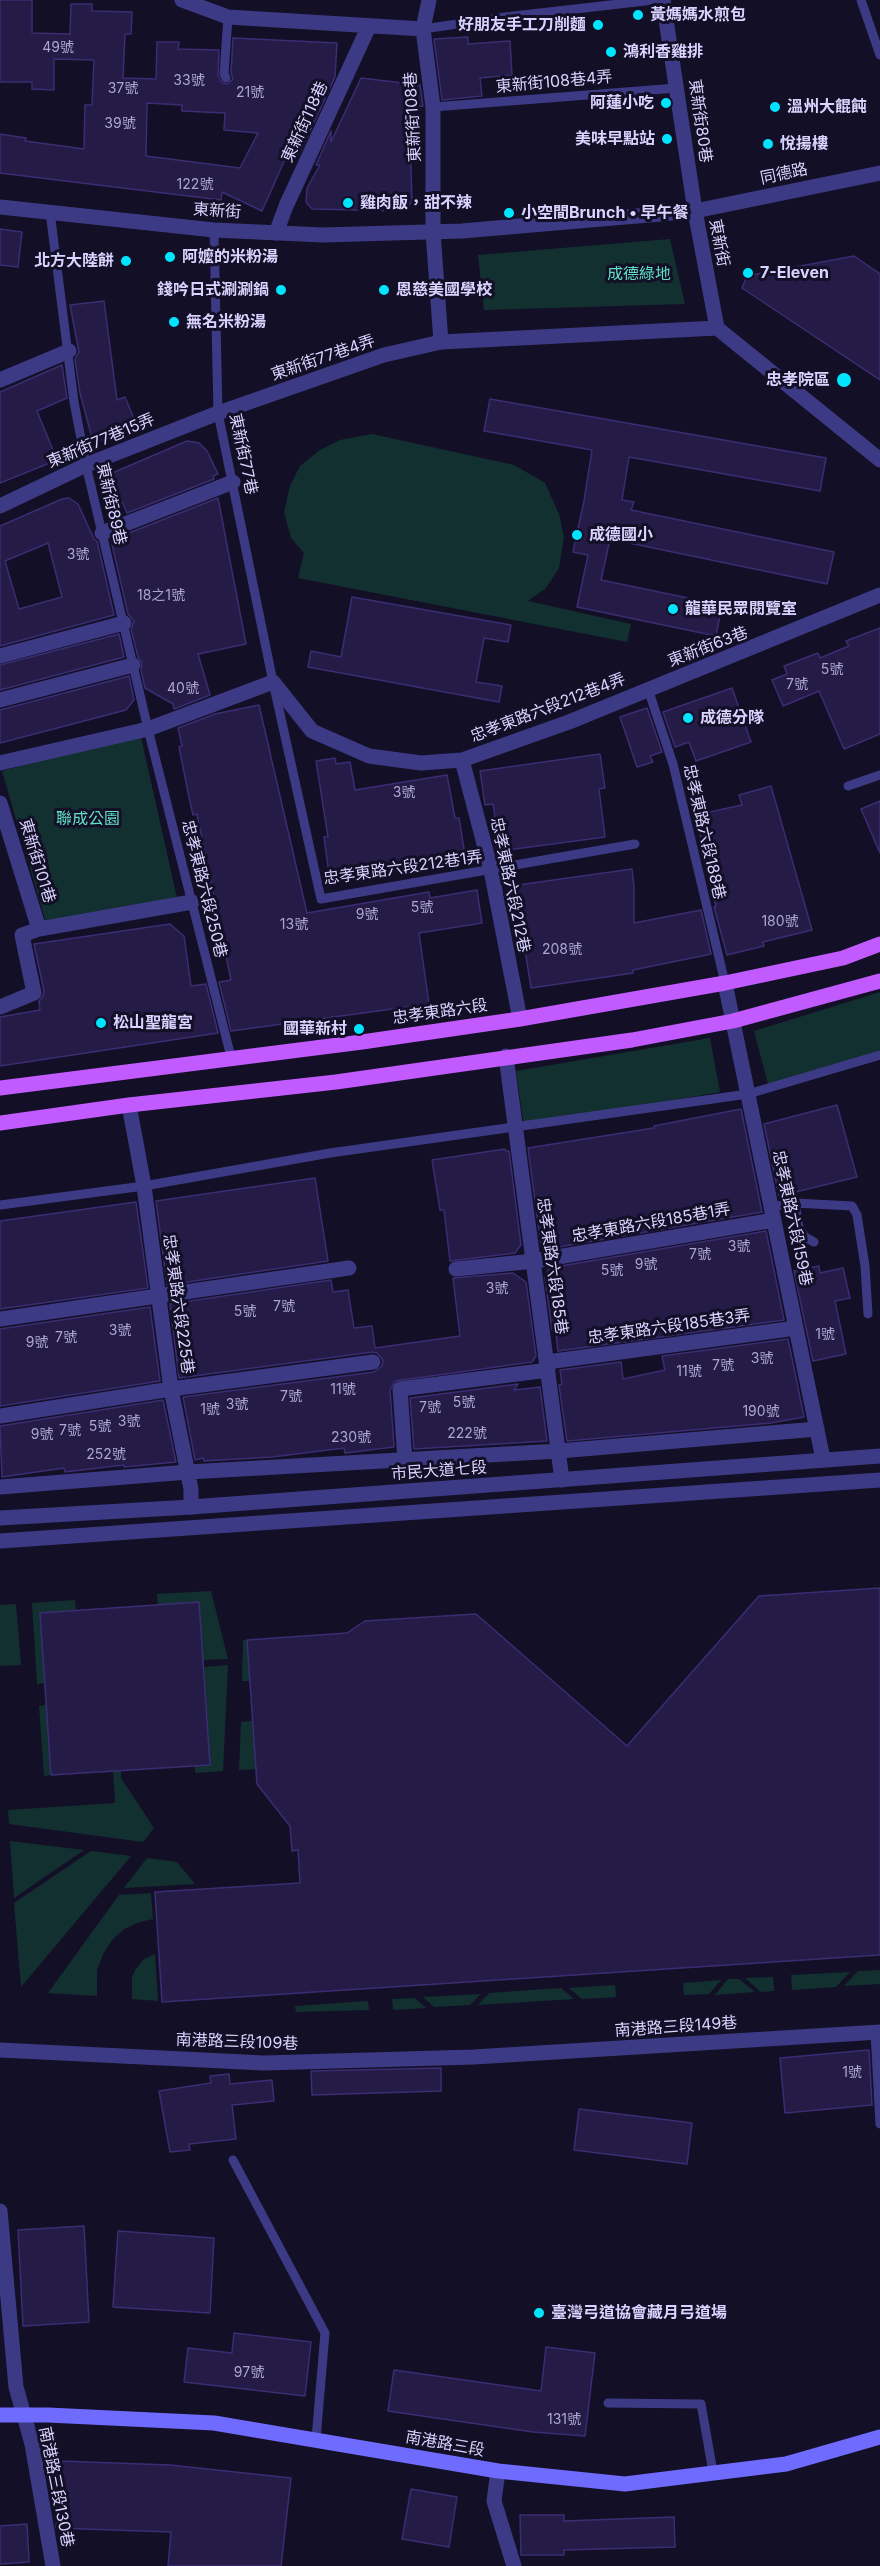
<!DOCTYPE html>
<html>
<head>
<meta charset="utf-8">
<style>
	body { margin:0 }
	canvas { display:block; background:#130f26 }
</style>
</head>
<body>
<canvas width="880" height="2566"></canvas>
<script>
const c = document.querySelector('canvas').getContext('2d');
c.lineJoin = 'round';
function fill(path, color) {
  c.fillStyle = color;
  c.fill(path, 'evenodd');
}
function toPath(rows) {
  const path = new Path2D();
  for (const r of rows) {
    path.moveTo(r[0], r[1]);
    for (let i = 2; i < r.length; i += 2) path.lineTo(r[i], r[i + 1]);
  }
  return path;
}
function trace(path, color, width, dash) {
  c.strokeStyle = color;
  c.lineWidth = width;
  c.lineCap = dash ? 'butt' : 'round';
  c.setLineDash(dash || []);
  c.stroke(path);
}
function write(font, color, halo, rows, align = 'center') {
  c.font = font + ' Inter,"Noto Sans TC",sans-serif';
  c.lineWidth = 6;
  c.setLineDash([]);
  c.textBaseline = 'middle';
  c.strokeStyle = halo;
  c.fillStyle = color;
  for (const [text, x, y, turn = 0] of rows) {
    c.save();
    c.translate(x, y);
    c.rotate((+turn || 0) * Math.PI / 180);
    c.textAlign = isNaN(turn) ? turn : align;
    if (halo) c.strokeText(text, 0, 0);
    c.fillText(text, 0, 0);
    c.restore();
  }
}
const green = toPath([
	[670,239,685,304,484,310,478,255],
	[372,434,514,465,545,483,559,514,564,537,559,568,546,588,528,601,631,624,627,642,298,578,304,553,291,538,284,512,290,486,300,466,320,450,340,440],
	[140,733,177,898,45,920,2,771],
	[880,992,880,1051,769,1088,754,1031],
	[710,1038,720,1092,524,1126,516,1071],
	[211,1591,228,1659,203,1660,199,1603,158,1605,157,1594],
	[75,1600,76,1611,40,1613,45,1683,37,1684,32,1603],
	[16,1604,21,1665,0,1666,0,1605],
	[243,1640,247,1640,250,1681,242,1681],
	[228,1665,223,1771,195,1773,195,1766,210,1764,204,1667],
	[46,1705,51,1775,44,1776,39,1706],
	[252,1721,256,1769,239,1770,241,1722],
	[113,1771,121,1771,121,1778,154,1828,143,1842,9,1824,8,1810,115,1803],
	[10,1841,84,1850,14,1898],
	[91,1851,131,1856,21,1987,14,1903],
	[147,1858,177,1862,195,1884,124,1888],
	[151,1893,153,1919,140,1922,124,1929,112,1940,103,1954,97,1970,97,1996,48,1993,119,1895],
	[155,1954,158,2001,132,1999,132,1977,135,1970,144,1959],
	[880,1970,880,1984,844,1986,858,1971],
	[850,1972,836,1987,792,1990,791,1975],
	[773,1977,774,1991,761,1992,745,1978],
	[728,1979,739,1979,755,1992,715,1995],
	[721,1980,709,1994,684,1995,683,1983],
	[615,1985,616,1997,582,1999,569,1988],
	[561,1988,574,1999,478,2005,489,1993],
	[481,1994,470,2005,434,2007,423,1997],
	[415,1998,426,2008,393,2010,392,1999],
	[368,2001,369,2010,296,2012,295,2006]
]);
const building = toPath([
	[0,0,32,0,32,33,70,34,71,4,92,4,92,11,132,12,131,34,125,34,123,78,156,79,157,42,179,42,178,49,219,50,218,76,222,83,228,84,233,79,231,73,233,38,337,43,335,77,304,144,296,159,287,155,262,211,222,192,221,200,0,173,0,134,26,138,25,141,84,149,85,105,92,105,94,60,54,59,54,90,32,89,32,82,0,82,0,0],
	[147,103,182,105,182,111,225,113,224,130,258,133,240,168,146,156,147,103],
	[468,37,468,44,510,41,512,75,480,78,482,96,442,100,434,39,468,37],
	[361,78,420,85,423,106,409,107,412,201,407,208,401,211,312,209,306,202,307,188,320,165,316,165,331,131,331,142,361,78],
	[0,229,22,232,18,267,0,265,0,229],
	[854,256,880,274,880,380,742,288,747,276,854,256],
	[104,301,117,400,125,397,137,426,103,441,91,434,80,393,75,359,79,352,70,305,104,301],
	[62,365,67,398,37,411,57,460,0,483,0,392,62,365],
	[490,399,826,458,820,491,629,457,622,500,634,502,631,510,834,552,827,584,610,539,601,580,722,605,716,636,577,607,588,555,573,552,584,501,592,450,484,431,490,399],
	[187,441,199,443,207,451,218,474,213,476,214,479,127,513,110,474,187,441],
	[69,498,78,504,94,539,97,541,114,615,0,646,0,526,62,499,69,498],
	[48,543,62,597,19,609,5,561,48,543],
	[218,498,246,644,198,654,210,695,174,709,173,704,145,688,141,670,142,663,138,657,131,629,134,621,128,614,111,540,218,498],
	[352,597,511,625,508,642,484,638,476,682,502,686,499,702,308,667,311,651,341,657,352,597],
	[880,628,880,734,844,749,819,691,783,706,772,680,787,674,784,666,818,653,820,658,849,646,846,641,880,628],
	[119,634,124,657,0,690,0,665,119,634],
	[129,676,134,700,126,710,0,743,0,710,129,676],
	[732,688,751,742,696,761,689,742,675,747,663,712,732,688],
	[259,705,307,913,429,892,430,898,477,890,482,923,419,933,429,1004,231,1031,219,982,231,980,197,814,193,815,189,797,179,747,182,746,178,728,215,714,259,705],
	[647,708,662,752,650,756,653,762,637,767,620,717,647,708],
	[600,754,605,788,599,789,605,837,500,851,493,804,485,805,480,771,600,754],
	[335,758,336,764,350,762,355,790,447,775,455,818,459,818,465,855,329,874,324,837,328,837,316,761,335,758],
	[771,786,812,930,763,942,764,946,727,955,714,907,716,907,696,815,742,805,739,795,771,786],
	[880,801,880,853,861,809,880,801],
	[632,869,634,887,634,923,701,910,711,954,633,970,633,973,531,988,520,918,516,918,511,886,632,869],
	[170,924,184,936,191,986,206,984,218,1033,0,1066,0,1017,40,1010,39,1001,43,996,44,991,34,944,170,924],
	[837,1105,857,1177,779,1196,764,1124,837,1105],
	[741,1109,762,1212,547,1249,541,1246,528,1148,654,1128,654,1126,741,1109],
	[505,1149,506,1151,509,1151,521,1245,515,1253,450,1261,444,1210,440,1210,432,1160,505,1149],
	[315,1178,328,1261,167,1285,156,1201,315,1178],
	[136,1202,148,1288,0,1309,0,1221,136,1202],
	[766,1231,784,1320,558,1351,555,1326,552,1330,545,1278,549,1268,766,1231],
	[819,1266,820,1273,843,1268,850,1298,835,1301,846,1354,813,1361,794,1271,819,1266],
	[513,1273,526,1282,536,1356,532,1362,395,1381,390,1390,394,1447,345,1453,344,1448,272,1457,204,1461,203,1458,195,1460,183,1397,374,1372,382,1366,383,1360,377,1353,372,1352,179,1378,170,1304,331,1280,333,1292,348,1290,354,1328,372,1326,375,1348,460,1336,453,1278,513,1273],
	[150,1307,160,1381,0,1406,0,1329,150,1307],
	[788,1339,804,1417,771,1423,567,1441,559,1385,562,1384,560,1370,621,1362,623,1379,665,1370,662,1356,788,1339],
	[518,1384,514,1390,540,1387,547,1441,414,1449,410,1398,518,1384],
	[163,1400,176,1462,124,1467,124,1465,65,1472,64,1468,2,1477,0,1426,163,1400],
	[880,1588,880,1955,162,2002,155,1892,300,1883,298,1850,292,1851,290,1826,257,1784,247,1640,347,1633,365,1621,476,1614,627,1746,759,1596,880,1588],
	[199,1602,210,1765,51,1775,40,1613,199,1602],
	[869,2050,872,2105,785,2113,780,2058,869,2050],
	[441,2068,441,2091,312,2095,311,2071,441,2068],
	[229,2074,230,2084,272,2080,274,2101,232,2105,236,2139,189,2144,190,2150,170,2152,159,2091,211,2083,210,2076,229,2074],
	[579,2109,692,2123,687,2164,574,2150,579,2109],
	[84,2226,89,2322,23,2326,18,2230,84,2226],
	[118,2231,214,2238,210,2313,113,2307,118,2231],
	[234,2333,311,2342,305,2396,184,2382,188,2348,232,2353,234,2333],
	[546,2347,595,2353,585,2436,533,2432,388,2411,394,2370,541,2391,546,2347],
	[60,2461,170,2465,291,2478,281,2566,168,2566,171,2532,56,2528,60,2461],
	[411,2489,457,2497,449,2547,402,2539,411,2489],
	[520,2515,564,2515,564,2521,674,2517,675,2547,564,2550,564,2555,521,2555,520,2515],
	[27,2524,29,2562,0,2564,0,2526,27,2524]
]);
const service = toPath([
	[861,0,880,55],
	[423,29,505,17,654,0],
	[226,78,224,74,228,17],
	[433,107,677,88],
	[50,212,74,402,86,465,148,729,231,1057],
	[214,230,218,413,273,682,321,899,635,844],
	[648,689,673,764,725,983],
	[848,786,880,775],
	[795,1203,799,1228,805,1237,814,1242],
	[0,1205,144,1186,330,1153,748,1094,880,1055],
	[771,1207,795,1203,852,1206,857,1215,865,1266,868,1314],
	[875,2032,880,2124],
	[233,2160,325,2333,316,2439],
	[608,2403,701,2404,713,2472]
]);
const minor = toPath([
	[182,0,228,17,423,29],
	[663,0,695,211,717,328],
	[695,211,880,173],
	[276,233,286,206,369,26],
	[0,380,69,351],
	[0,506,86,465,218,413,384,355,441,342,433,232,433,107,423,29,429,0],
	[102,533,233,482],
	[0,656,124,623],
	[0,700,133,665],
	[462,760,491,870,520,1019],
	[0,763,148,729,273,682,312,731,369,756,421,763,462,760,569,722,880,595],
	[0,803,39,929],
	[725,983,823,1459],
	[0,1007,34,993,22,935,39,929,192,902],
	[506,1056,562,1480],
	[129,1105,144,1186,171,1389,191,1489,191,1507],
	[456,1269,534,1261,774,1220],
	[0,1319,349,1268],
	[547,1362,796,1328],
	[0,1416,171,1389,373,1362],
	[405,1461,400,1389,548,1370],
	[0,1487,188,1472,559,1451,817,1429],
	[0,2050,264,2063,474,2057,880,2032],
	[0,2211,16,2387,32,2444,53,2566],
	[498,2471,494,2501,514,2566]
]);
const tertiary = toPath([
	[0,207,214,230,323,235,462,231,695,211],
	[441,342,717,328,880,460],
	[0,1518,191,1507,880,1456],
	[0,1541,880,1480]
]);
const secondary = toPath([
	[0,2415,48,2415,214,2423,498,2471,625,2484,786,2464,880,2437]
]);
const primary = toPath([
	[0,1088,362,1042,520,1019,725,983,843,958,880,944],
	[0,1123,129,1105,336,1082,632,1040,733,1021,880,981]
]);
const markers = [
	[638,15,6,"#00e5ff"],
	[598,25,6,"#00e5ff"],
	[611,52,6,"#00e5ff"],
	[666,103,6,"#00e5ff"],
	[775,107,6,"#00e5ff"],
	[667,139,6,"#00e5ff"],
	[768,144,6,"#00e5ff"],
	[348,203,6,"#00e5ff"],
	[509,213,6,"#00e5ff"],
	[170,257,6,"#00e5ff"],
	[126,261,6,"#00e5ff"],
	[748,273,6,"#00e5ff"],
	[281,290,6,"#00e5ff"],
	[384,290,6,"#00e5ff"],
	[174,322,6,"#00e5ff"],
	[844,380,8,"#00e5ff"],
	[577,535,6,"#00e5ff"],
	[673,609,6,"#00e5ff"],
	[688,718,6,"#00e5ff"],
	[101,1023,6,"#00e5ff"],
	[359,1029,6,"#00e5ff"],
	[539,2313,6,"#00e5ff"]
];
const numberNames = [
	["49號",58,48],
	["33號",189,81],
	["37號",123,89],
	["21號",250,93],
	["39號",120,124],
	["122號",195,185],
	["3號",78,555],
	["18之1號",161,596],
	["5號",832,670],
	["7號",797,685],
	["40號",183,689],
	["3號",404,793],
	["5號",422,908],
	["9號",367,915],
	["180號",780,922],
	["13號",294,925],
	["208號",562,950],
	["3號",739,1247],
	["7號",700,1255],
	["9號",646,1265],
	["5號",612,1271],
	["3號",497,1289],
	["7號",284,1307],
	["5號",245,1312],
	["3號",120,1331],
	["1號",825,1335],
	["7號",66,1338],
	["9號",37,1343],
	["3號",762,1359],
	["7號",723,1366],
	["11號",689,1372],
	["11號",343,1390],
	["7號",291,1397],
	["5號",464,1403],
	["3號",237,1405],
	["7號",430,1408],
	["1號",210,1410],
	["190號",761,1412],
	["3號",129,1422],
	["5號",100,1427],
	["7號",70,1431],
	["222號",467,1434],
	["9號",42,1435],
	["230號",351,1438],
	["252號",106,1455],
	["1號",852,2073],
	["97號",249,2373],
	["131號",564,2420]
];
const poiNames = [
	["黃媽媽水煎包",650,15],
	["好朋友手工刀削麵",586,25,"right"],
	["鴻利香雞排",623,52],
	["阿蓮小吃",654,103,"right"],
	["溫州大餛飩",787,107],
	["美味早點站",655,139,"right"],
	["悅揚樓",780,144],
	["雞肉飯，甜不辣",360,203],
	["小空間Brunch • 早午餐",521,213],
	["阿嬤的米粉湯",182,257],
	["北方大陸餅",114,261,"right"],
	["7-Eleven",760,273],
	["錢吟日式涮涮鍋",269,290,"right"],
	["恩慈美國學校",396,290],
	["無名米粉湯",186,322],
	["忠孝院區",830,380,"right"],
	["成德國小",589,535],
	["龍華民眾閱覽室",685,609],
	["成德分隊",700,718],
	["松山聖龍宮",113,1023],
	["國華新村",347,1029,"right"],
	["臺灣弓道協會藏月弓道場",551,2313]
];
const streetNames = [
	["東新街108巷4弄",554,82,-5],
	["東新街108巷",413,117,-93],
	["東新街80巷",700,121,82],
	["東新街118巷",305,122,-65],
	["同德路",784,174,-12],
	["東新街",217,211,4],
	["東新街",719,243,79],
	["東新街77巷4弄",323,358,-19],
	["東新街77巷15弄",101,441,-23],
	["東新街77巷",243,454,78],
	["東新街89巷",111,504,77],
	["東新街63巷",708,647,-21],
	["忠孝東路六段212巷4弄",548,708,-21],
	["忠孝東路六段188巷",704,832,77],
	["東新街101巷",37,861,73],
	["忠孝東路六段212巷1弄",403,868,-8],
	["忠孝東路六段212巷",510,885,78],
	["忠孝東路六段250巷",204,889,76],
	["忠孝東路六段",440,1012,-8],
	["忠孝東路六段159巷",792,1218,78],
	["忠孝東路六段185巷1弄",651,1223,-10],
	["忠孝東路六段185巷",552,1266,82],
	["忠孝東路六段225巷",178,1304,82],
	["忠孝東路六段185巷3弄",669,1327,-8],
	["市民大道七段",439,1471,-4],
	["南港路三段149巷",676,2027,-4],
	["南港路三段109巷",237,2042,2],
	["南港路三段",445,2444,10],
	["南港路三段130巷",56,2487,79]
];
const parkNames = [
	["成德綠地",639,274],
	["聯成公園",88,819]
];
fill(green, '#12302f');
fill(building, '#241b47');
trace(building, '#3b2d73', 1.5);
trace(service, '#3d3a85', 9);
trace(minor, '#3d3a85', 15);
trace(tertiary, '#3d3a85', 15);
trace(secondary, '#6f6bff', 15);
trace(primary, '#c25bff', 15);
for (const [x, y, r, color] of markers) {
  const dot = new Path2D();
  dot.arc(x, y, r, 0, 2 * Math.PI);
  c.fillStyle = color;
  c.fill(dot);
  trace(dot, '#130f26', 2);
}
write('14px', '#aca6d1', null, numberNames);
write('bold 16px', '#d9d4ff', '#130f26', poiNames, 'left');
write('16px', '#d9d4ff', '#130f26', streetNames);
write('16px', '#5fe0c0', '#130f26', parkNames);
</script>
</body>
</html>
